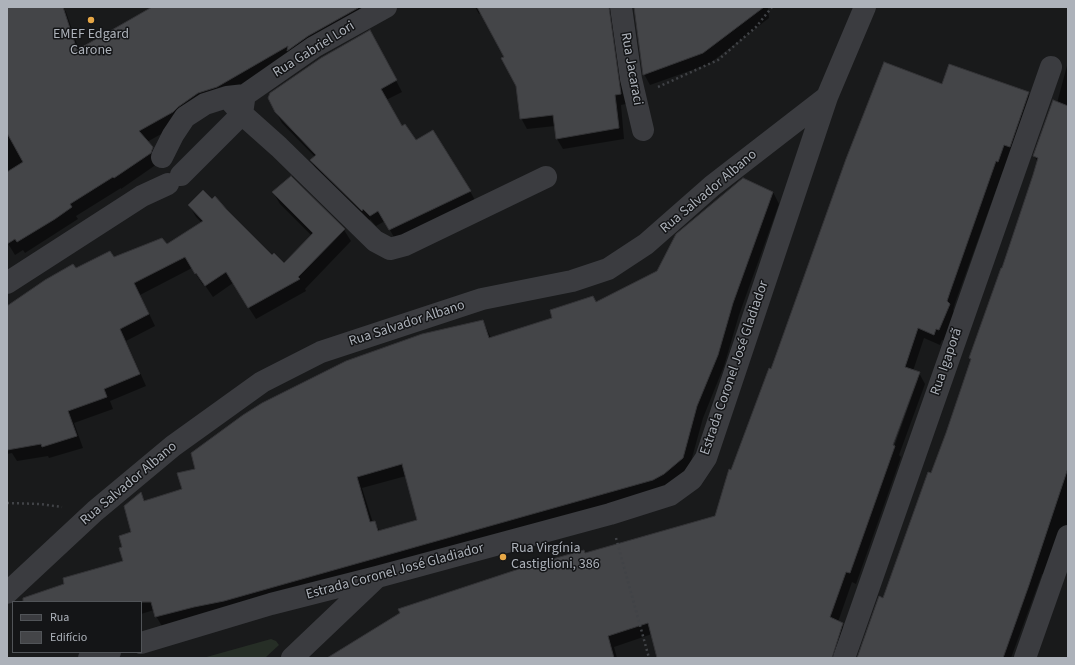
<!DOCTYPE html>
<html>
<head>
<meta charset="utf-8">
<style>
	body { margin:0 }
	#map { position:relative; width:1075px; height:665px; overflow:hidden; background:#191a1b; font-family:"Source Sans 3",sans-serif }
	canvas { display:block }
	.frame { position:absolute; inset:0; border:8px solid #adb2ba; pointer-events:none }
	.legend { position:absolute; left:12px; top:601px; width:130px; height:52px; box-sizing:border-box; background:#141517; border:1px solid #515458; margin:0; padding:5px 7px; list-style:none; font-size:12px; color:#adb2ba }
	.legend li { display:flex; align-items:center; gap:8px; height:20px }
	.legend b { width:20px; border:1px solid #515458 }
</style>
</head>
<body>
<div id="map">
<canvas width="1075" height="665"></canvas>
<div class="frame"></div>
<ul class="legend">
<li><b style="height:5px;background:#3b3c40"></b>Rua</li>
<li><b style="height:11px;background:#444548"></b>Edifício</li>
</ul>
</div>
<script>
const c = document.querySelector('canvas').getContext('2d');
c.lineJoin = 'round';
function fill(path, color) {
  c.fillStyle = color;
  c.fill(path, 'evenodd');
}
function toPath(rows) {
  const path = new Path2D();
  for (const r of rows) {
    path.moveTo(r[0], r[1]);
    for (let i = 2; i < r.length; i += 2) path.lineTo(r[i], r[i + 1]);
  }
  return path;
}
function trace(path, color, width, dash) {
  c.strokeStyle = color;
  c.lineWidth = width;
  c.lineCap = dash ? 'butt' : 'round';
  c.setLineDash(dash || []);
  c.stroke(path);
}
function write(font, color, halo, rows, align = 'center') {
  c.font = font + ' "Source Sans 3",sans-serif';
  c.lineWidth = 3;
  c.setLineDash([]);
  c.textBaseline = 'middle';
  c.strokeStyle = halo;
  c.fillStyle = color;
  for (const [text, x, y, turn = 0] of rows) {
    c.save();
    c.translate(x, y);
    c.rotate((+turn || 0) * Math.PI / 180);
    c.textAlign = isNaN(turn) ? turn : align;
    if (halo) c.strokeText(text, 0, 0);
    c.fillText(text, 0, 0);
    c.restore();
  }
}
const green = toPath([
	[271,639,276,641,279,645,265,658,203,658]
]);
const shadow = toPath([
	[7,7,63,7,66,12,79,50,154,7,386,7,147,142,152,148,159,159,157,164,121,189,121,188,76,216,78,219,25,253,23,250,15,255,7,242],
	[475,7,621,7,626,104,621,105,624,139,563,149,557,139,555,126,527,129,521,118,517,86,505,57,481,12,479,14],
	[634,7,768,7,769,18,709,64,650,85,644,74],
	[376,42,402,92,386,100,402,127,415,142,470,191,476,202,396,241,385,221,376,226,370,219,369,221,317,171,311,160,315,157,282,123,276,112],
	[1068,62,1068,536,1050,577,1042,574,1011,658,861,658,932,475,972,360,970,358,1003,269,1038,162,1034,156,1057,103],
	[943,85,1028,93,1035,104,1004,172,1003,171,955,303,953,310,956,315,945,341,942,340,940,345,924,338,913,371,919,373,925,384,899,455,901,457,856,584,852,582,838,622,842,624,848,635,840,658,658,658,652,634,614,647,617,658,354,658,586,554,715,517,771,370],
	[916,379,918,379,893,450,891,449],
	[273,192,344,230,351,241,305,289,306,291,256,319,233,283,213,297,204,284,203,285,192,268,140,295,155,326,126,341,146,386,110,401,113,409,74,423,83,448,49,458,48,456,17,461,12,453,7,454,7,308,76,269,114,258,167,245,202,223,196,217,189,205,211,201,226,211,272,256,284,265,312,236,280,204],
	[773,192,779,204,739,315,724,366,703,418,689,469,660,491,163,628,156,616,154,610,141,614,141,602,54,602,124,562,123,548,133,532,141,494,145,501,183,490,197,469,483,321,491,338,553,319,596,303,658,272],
	[406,476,419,520,380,532,375,522,373,523,362,488]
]);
const building = toPath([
	[7,7,63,7,77,50,152,7,357,7,358,8,308,36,287,51,288,46,217,87,198,93,178,107,173,112,139,131,153,147,151,153,114,178,113,177,70,204,72,207,55,219,17,242,15,239,7,244,7,172,23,162,7,133,7,7],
	[477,7,609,7,621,94,615,95,619,128,556,139,553,115,520,119,516,86,501,58,504,57,477,7],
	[634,7,764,7,703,53,643,75,634,7],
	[370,30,397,80,381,89,402,126,405,124,416,140,433,130,471,191,389,230,378,211,370,216,363,209,362,211,310,160,316,155,275,112,268,98,270,93,321,58,370,30],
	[884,62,942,84,949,64,1029,92,1010,147,1004,145,998,162,996,161,950,292,947,301,950,304,939,330,936,329,934,335,918,328,905,367,920,372,893,445,895,446,850,573,846,572,830,617,843,623,832,658,657,658,648,623,608,636,614,658,327,658,400,613,398,609,525,567,584,550,585,553,715,516,729,469,731,470,769,368,771,369,846,159,884,62],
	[1053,100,1068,106,1068,468,1029,585,1003,658,857,658,879,596,883,598,928,472,931,473,946,433,971,359,969,358,1001,268,1002,268,1033,175,1038,158,1033,156,1053,100],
	[291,176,345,229,298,277,300,279,248,308,226,272,205,286,196,273,195,274,185,257,134,283,149,314,120,329,140,374,104,389,107,397,68,411,77,436,42,447,41,444,7,450,7,306,45,280,73,264,76,268,110,251,114,257,162,238,167,244,203,221,188,205,203,190,212,199,215,196,227,210,272,255,274,253,284,263,313,233,272,192,291,176],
	[743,178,773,192,733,303,718,355,697,406,683,458,664,474,653,480,518,518,224,601,194,607,155,617,151,602,23,602,23,598,64,584,63,578,123,561,119,548,122,547,119,536,131,532,124,506,141,492,144,501,182,489,177,473,195,469,191,453,243,415,262,403,346,361,422,334,483,320,489,338,552,318,550,310,593,296,596,302,657,271,676,234,743,178],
	[402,464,417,520,378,531,375,521,370,522,357,477,402,464]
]);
const path = toPath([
	[658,87,718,60,756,27,772,7],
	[7,503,40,504,62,507],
	[616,538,649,658]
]);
const minor = toPath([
	[621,7,631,79,643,130],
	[227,97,242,114,279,147,375,241,390,249,405,245,546,177],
	[162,157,173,135,185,117,205,104,227,97,245,95,314,47,386,7],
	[181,175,242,114,244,100],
	[7,283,142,196,168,184],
	[7,593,95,511,173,446,262,382,321,352,482,299,572,281,608,269,646,244,712,186,827,97],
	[141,643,271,604,377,577,610,514,670,495,692,479,706,458,827,97,865,7],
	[89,658,110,652],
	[292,658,375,579],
	[844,658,1051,67],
	[1025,658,1068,536]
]);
const markers = [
	[91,20,4,"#e7a746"],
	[503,557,4,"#e7a746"]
];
const poiNames = [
	["EMEF Edgard",91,35],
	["Carone",91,51],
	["Rua Virgínia",511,549,"left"],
	["Castiglioni, 386",511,565,"left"]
];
const streetNames = [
	["Rua Gabriel Lori",314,50,-32],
	["Rua Jacaraci",631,69,80],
	["Rua Salvador Albano",709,192,-40],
	["Rua Salvador Albano",407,324,-18],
	["Rua Igaporã",947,362,-71],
	["Estrada Coronel José Gladiador",735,368,-71],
	["Rua Salvador Albano",129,484,-40],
	["Estrada Coronel José Gladiador",395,572,-15]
];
fill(green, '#262e26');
fill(shadow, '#0007');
fill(building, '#444548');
trace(building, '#343437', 1);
trace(path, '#414347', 2.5, [2, 3]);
trace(minor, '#3b3c40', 22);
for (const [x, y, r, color] of markers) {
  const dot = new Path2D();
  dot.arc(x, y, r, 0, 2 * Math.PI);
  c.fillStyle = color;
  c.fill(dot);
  trace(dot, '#141517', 1.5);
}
write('14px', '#adb2ba', '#141517', poiNames);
write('14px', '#adb2ba', '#141517', streetNames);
</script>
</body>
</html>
